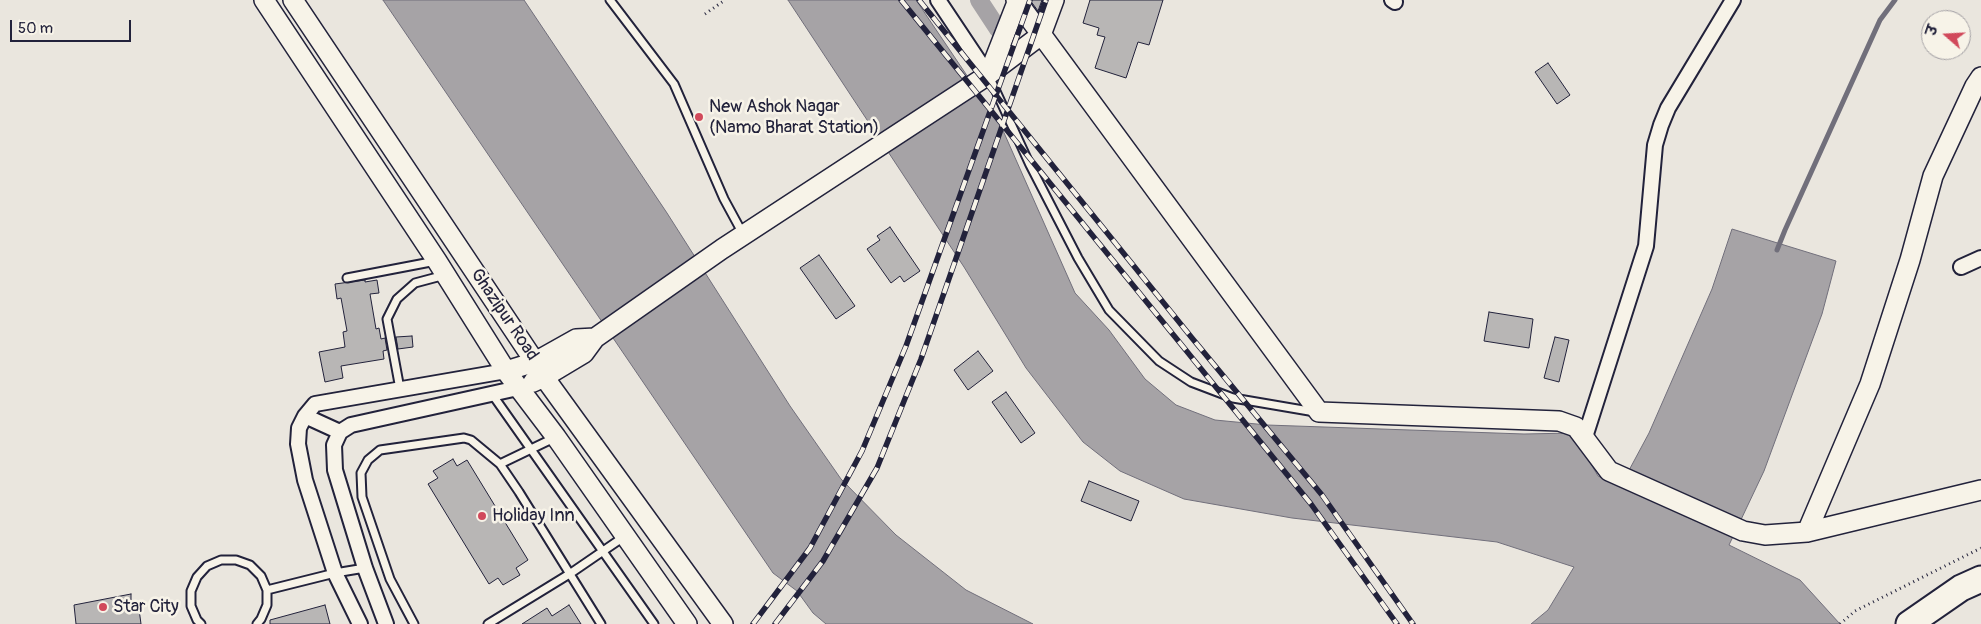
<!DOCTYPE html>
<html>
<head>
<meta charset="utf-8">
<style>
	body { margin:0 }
	#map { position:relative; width:1981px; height:624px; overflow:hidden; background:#eae6de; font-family:Pangolin,"Playpen Sans Deva",sans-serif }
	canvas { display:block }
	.north { position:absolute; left:1921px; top:10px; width:50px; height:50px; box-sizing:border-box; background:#f7f3e8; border:1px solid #a29fa3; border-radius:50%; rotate:289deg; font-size:14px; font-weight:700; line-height:20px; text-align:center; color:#22223b }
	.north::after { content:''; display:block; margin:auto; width:18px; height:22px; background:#d1495b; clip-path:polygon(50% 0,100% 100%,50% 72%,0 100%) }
	.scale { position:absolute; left:10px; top:20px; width:121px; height:22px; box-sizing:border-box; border:2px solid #22223b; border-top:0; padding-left:6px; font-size:15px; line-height:18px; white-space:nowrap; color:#22223b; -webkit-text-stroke:4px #f7f3e8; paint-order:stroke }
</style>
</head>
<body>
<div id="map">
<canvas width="1981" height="624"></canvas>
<div class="north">उ</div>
<div class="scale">50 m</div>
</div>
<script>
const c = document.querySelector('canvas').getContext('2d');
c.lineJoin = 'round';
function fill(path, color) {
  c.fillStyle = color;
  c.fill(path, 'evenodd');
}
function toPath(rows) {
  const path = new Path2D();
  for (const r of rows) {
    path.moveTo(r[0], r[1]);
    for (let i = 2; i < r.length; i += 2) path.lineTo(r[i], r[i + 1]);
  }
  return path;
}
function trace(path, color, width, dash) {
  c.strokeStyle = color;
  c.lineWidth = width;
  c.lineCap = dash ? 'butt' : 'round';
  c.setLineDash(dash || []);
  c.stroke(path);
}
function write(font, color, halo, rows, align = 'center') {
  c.font = font + ' Pangolin,sans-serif';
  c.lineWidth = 5;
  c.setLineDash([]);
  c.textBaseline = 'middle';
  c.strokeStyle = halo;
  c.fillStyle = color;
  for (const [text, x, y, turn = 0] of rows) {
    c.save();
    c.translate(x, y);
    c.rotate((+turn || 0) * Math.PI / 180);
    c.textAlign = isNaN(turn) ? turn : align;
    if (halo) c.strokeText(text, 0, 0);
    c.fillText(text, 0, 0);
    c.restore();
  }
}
const water = toPath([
	[383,0,524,0,667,213,790,406,841,479,896,535,966,590,1033,624,826,624,813,613,797,591,773,573,383,0],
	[788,0,916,0,1001,126,1075,293,1109,330,1145,379,1176,405,1215,420,1267,425,1524,434,1573,433,1598,476,1620,487,1649,433,1712,289,1732,229,1836,261,1822,314,1764,471,1729,545,1800,580,1840,624,1531,624,1548,610,1574,567,1497,542,1292,518,1184,499,1120,471,1083,442,1026,368,964,267,788,0]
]);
const stream = toPath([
	[1777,250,1785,230,1880,20,1895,0]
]);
const canal = toPath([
	[979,0,998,29]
]);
const building = toPath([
	[1030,0,1042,0,1038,11,1030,0],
	[1090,0,1163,0,1149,45,1138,42,1126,78,1095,68,1105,37,1097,35,1099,28,1083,23,1090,0],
	[1548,63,1570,95,1557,104,1535,72,1548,63],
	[890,227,920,271,904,282,900,276,891,283,867,249,880,240,877,236,890,227],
	[819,255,855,306,836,319,800,268,819,255],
	[365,280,365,282,377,280,379,293,370,294,376,329,379,328,381,339,385,338,387,350,383,351,384,359,341,366,343,378,325,382,319,352,345,347,343,332,347,331,341,298,337,299,335,284,365,280],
	[1489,312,1533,319,1529,348,1484,341,1489,312],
	[412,336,413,347,398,349,396,337,412,336],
	[1555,337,1569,340,1559,382,1544,378,1555,337],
	[978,351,993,371,968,390,954,370,978,351],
	[1006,392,1035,433,1021,443,992,402,1006,392],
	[453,459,457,466,467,460,528,560,516,568,520,575,503,585,498,578,489,584,428,484,438,478,433,471,453,459],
	[1089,481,1139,501,1131,521,1081,501,1089,481],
	[131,594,131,610,139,609,141,624,76,624,74,605,131,594],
	[325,605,330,624,270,624,270,620,325,605],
	[569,605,581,624,522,624,547,608,552,616,569,605]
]);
const path = toPath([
	[705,14,725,0],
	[1840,624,1855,611,1981,548]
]);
const lane = toPath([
	[610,0,674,84,724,199,743,234],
	[989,76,1030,165,1078,258,1109,310,1159,361,1191,382,1233,398,1315,412],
	[347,278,436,261],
	[400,389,387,319,397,299,415,283,445,275],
	[492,394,654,624],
	[500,464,556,437],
	[267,590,335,573,365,568],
	[201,624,197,620,191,606,191,591,197,577,207,566,221,560,236,560,250,565,261,576,267,590,267,605,261,619,257,624],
	[414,624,390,579,362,497,361,473,368,460,380,450,464,438,471,440,500,464,519,492,601,624],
	[488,624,571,573,625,536]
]);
const street = toPath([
	[938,0,988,75],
	[1392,0,1395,2],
	[1961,267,1981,258],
	[305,416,340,432],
	[1585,437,1646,246,1655,145,1661,125,1668,108,1733,0],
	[360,624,335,573,305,480,298,444,299,428,305,416,315,404,506,371],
	[386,624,365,568,335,470,334,445,340,432,351,425,518,388]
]);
const secondary = toPath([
	[264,0,437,261,506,371,556,437,687,624],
	[293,0,535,362,544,377,723,624],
	[1016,0,1319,412,1559,421,1576,427,1609,471,1743,531,1765,535,1807,532,1981,490],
	[989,74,1018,0],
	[506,371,535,362,576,339,595,338],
	[533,382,544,377,584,353,595,338,722,249,988,75,1041,35,1054,0],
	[1807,532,1870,384,1910,260,1933,176,1975,86,1981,77]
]);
const highway = toPath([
	[1909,624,1961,588,1981,579]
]);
const rail = toPath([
	[901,0,1311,504,1397,624],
	[919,0,1192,338,1322,495,1413,624],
	[753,624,810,548,862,451,906,346,1030,0],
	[775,624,823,561,877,468,921,359,1046,0]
]);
const markers = [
	[699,117,5,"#d1495b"],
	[482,516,5,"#d1495b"],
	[103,607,5,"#d1495b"]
];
const poiNames = [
	["New Ashok Nagar",709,107],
	["(Namo Bharat Station)",709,128],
	["Holiday Inn",492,516],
	["Star City",113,607]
];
const streetNames = [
	["Ghazipur Road",504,315,56]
];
fill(water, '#a6a3a6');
trace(water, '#716f7b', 1);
trace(stream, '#716f7b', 5);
trace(canal, '#a6a3a6', 18);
fill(building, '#b8b6b5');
trace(building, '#22223b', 1);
trace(lane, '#22223b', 11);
trace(street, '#22223b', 18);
trace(secondary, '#22223b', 22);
trace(highway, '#22223b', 29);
trace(path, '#22223b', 3, [1, 4]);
trace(lane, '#f7f3e8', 7);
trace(street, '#f7f3e8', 14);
trace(secondary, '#f7f3e8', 19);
trace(highway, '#f7f3e8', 25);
trace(rail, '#22223b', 5.5);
trace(rail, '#f7f3e8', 4, [11]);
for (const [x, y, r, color] of markers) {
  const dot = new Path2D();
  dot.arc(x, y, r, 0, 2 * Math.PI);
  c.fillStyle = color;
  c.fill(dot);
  trace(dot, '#f7f3e8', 2);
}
write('18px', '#22223b', '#f7f3e8', poiNames, 'left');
write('18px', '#22223b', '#f7f3e8', streetNames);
</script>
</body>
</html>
